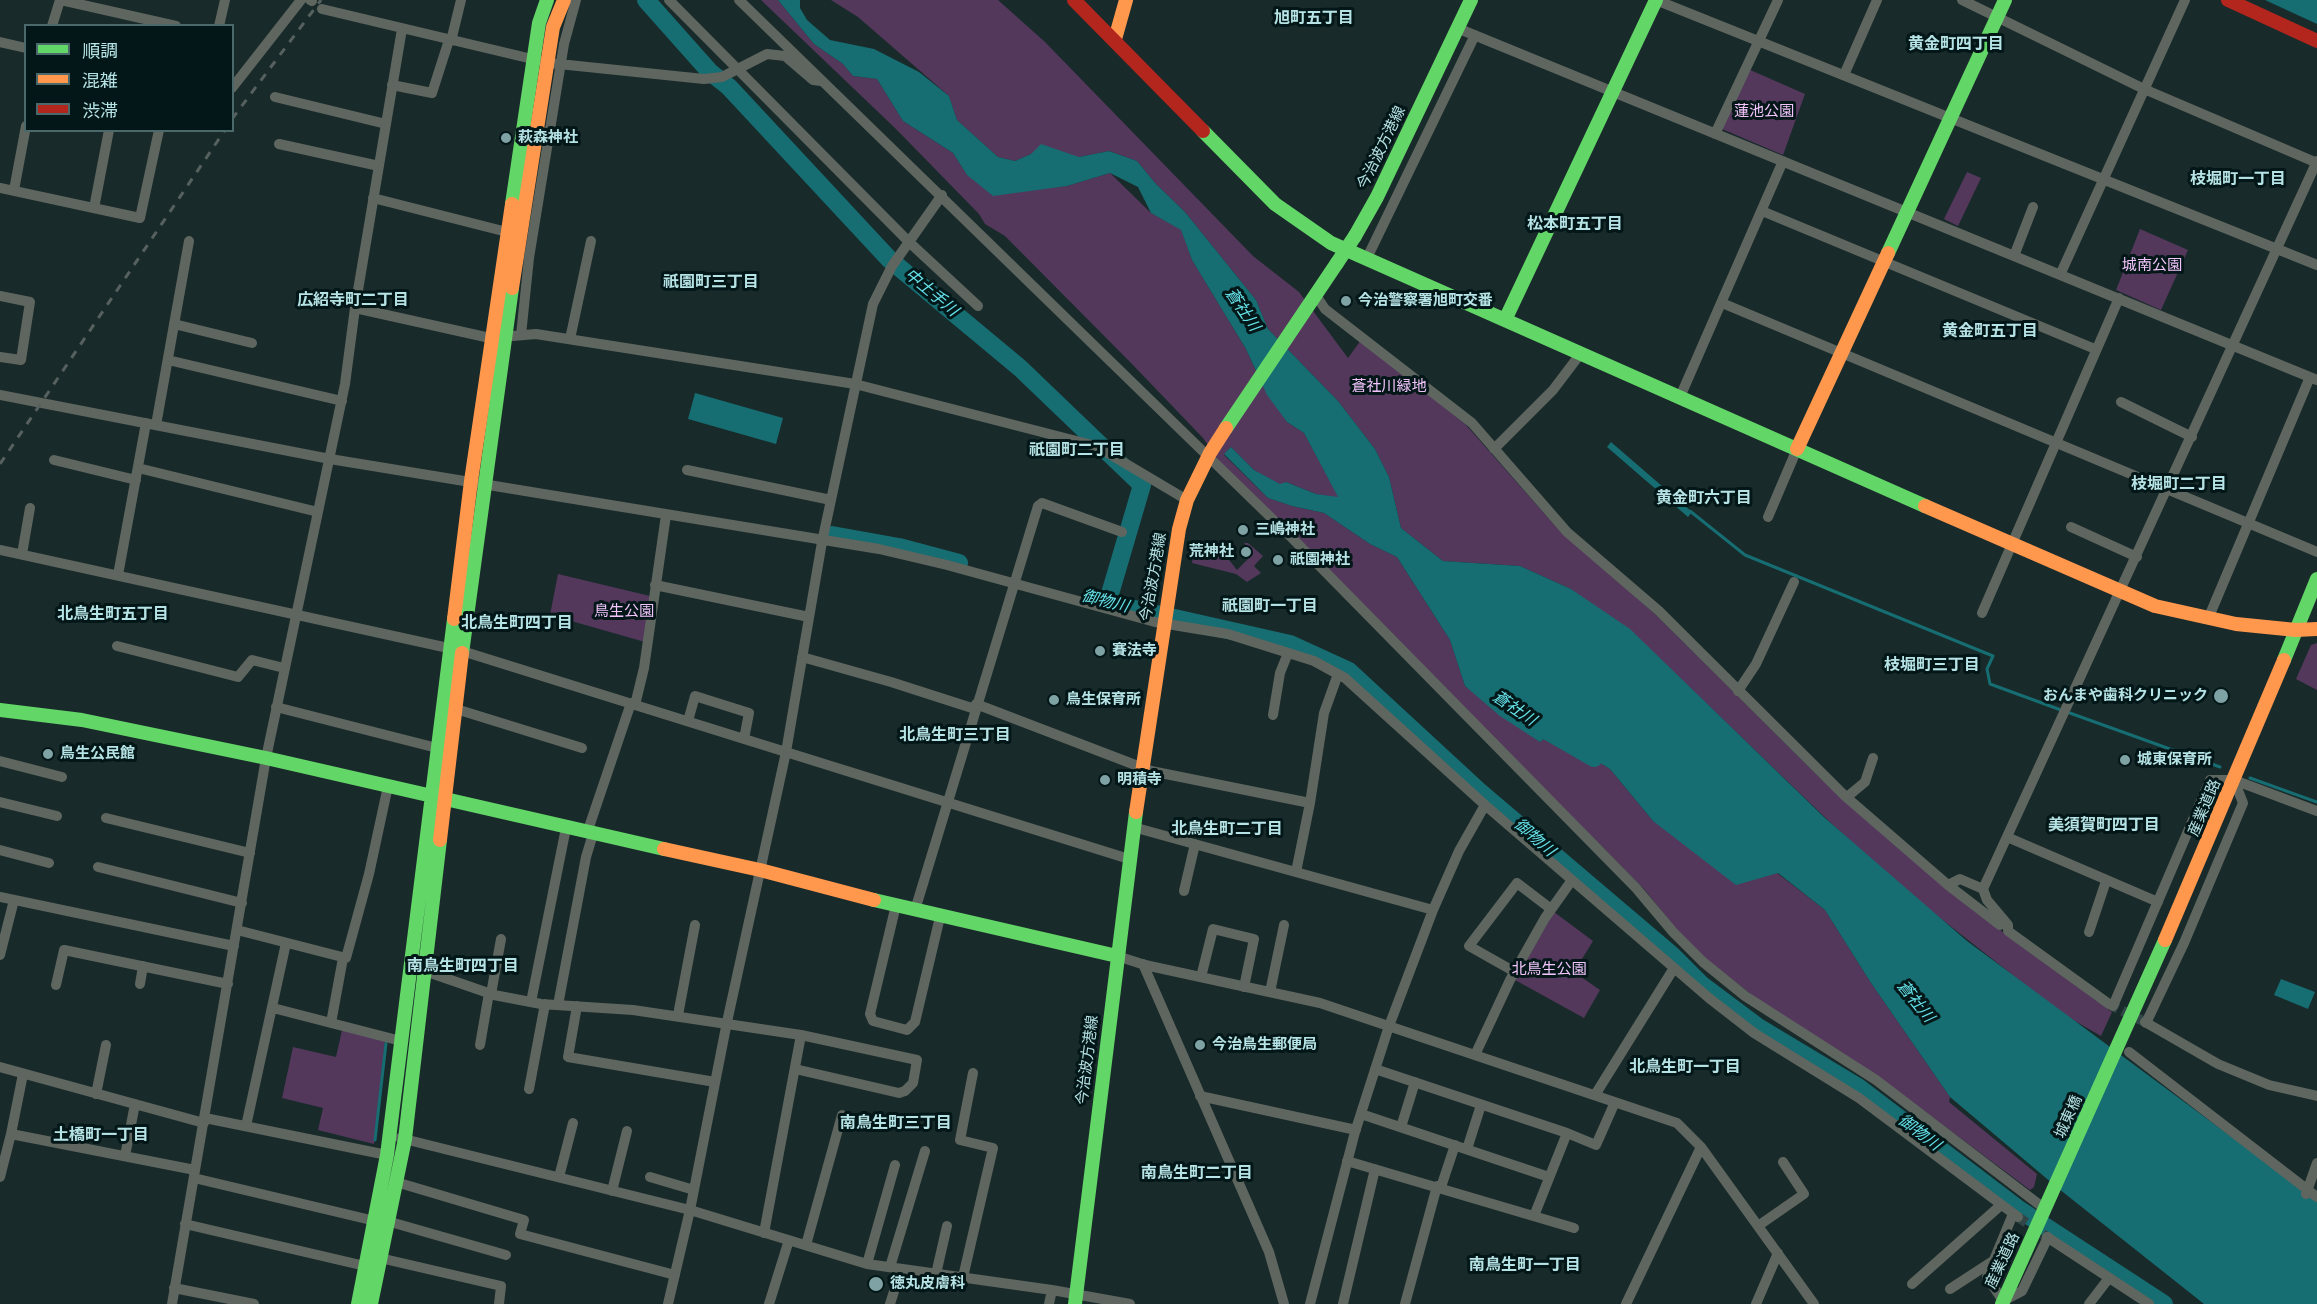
<!DOCTYPE html>
<html>
<head>
<meta charset="utf-8">
<style>
	body { margin:0 }
	#map { position:relative; width:2317px; height:1304px; overflow:hidden; background:#192a2a; font-family:"Varela Round","Noto Sans JP",sans-serif }
	canvas { display:block }
	.legend { position:absolute; left:24px; top:24px; width:210px; height:108px; box-sizing:border-box; background:#031718; border:2px solid #4b696a; margin:0; padding:8px 10px; list-style:none; font-size:18px; color:#b6e3e5 }
	.legend li { display:flex; align-items:center; gap:12px; height:30px }
	.legend b { width:30px; border:2px solid #4b696a }
</style>
</head>
<body>
<div id="map">
<canvas width="2317" height="1304"></canvas>
<ul class="legend">
<li><b style="height:8px;background:#63d668"></b>順調</li>
<li><b style="height:8px;background:#ff974d"></b>混雑</li>
<li><b style="height:8px;background:#b3261e"></b>渋滞</li>
</ul>
</div>
<script>
const c = document.querySelector('canvas').getContext('2d');
c.lineJoin = 'round';
function fill(path, color) {
  c.fillStyle = color;
  c.fill(path, 'evenodd');
}
function toPath(rows) {
  const path = new Path2D();
  for (const r of rows) {
    path.moveTo(r[0], r[1]);
    for (let i = 2; i < r.length; i += 2) path.lineTo(r[i], r[i + 1]);
  }
  return path;
}
function trace(path, color, width, dash) {
  c.strokeStyle = color;
  c.lineWidth = width;
  c.lineCap = dash ? 'butt' : 'round';
  c.setLineDash(dash || []);
  c.stroke(path);
}
function write(font, color, halo, rows, align = 'center') {
  c.font = font + ' "Varela Round","Noto Sans JP",sans-serif';
  c.lineWidth = 6;
  c.setLineDash([]);
  c.textBaseline = 'middle';
  c.strokeStyle = halo;
  c.fillStyle = color;
  for (const [text, x, y, turn = 0] of rows) {
    c.save();
    c.translate(x, y);
    c.rotate((+turn || 0) * Math.PI / 180);
    c.textAlign = isNaN(turn) ? turn : align;
    if (halo) c.strokeText(text, 0, 0);
    c.fillText(text, 0, 0);
    c.restore();
  }
}
const green = toPath([
	[761,0,778,0,814,44,843,64,853,76,877,79,903,121,953,153,967,175,1032,189,1067,186,1110,173,1151,213,1181,229,1192,260,1246,349,1261,382,1287,422,1304,433,1339,498,1316,494,1286,482,1280,485,1254,470,1231,447,1224,455,1268,498,1292,506,1324,513,1370,544,1397,557,1450,640,1465,686,1540,742,1551,733,1610,769,1653,821,1777,873,1825,910,1871,983,1950,1097,1949,1102,2037,1174,2034,1187,2030,1190,1884,1081,1756,998,1711,963,1681,935,1644,889,1219,461,1203,438,1131,363,1005,236,985,224,979,214,896,129],
	[831,0,998,0,1045,42,1253,256,1299,292,1348,358,1361,340,1466,425,1557,528,1656,615,1818,776,1974,911,2112,1012,2101,1036,2061,1013,1921,903,1834,826,1658,657,1571,589,1520,566,1443,561,1401,528,1389,477,1375,449,1338,401,1268,329,1256,300,1185,212,1156,184,1137,161,1109,151,1079,157,1031,154,1015,161,998,157,957,120,949,96,858,17],
	[1748,69,1805,94,1783,155,1722,129],
	[1967,172,1981,178,1958,226,1944,219],
	[2140,229,2188,250,2161,310,2116,290],
	[1244,543,1248,543,1263,556,1254,566,1261,573,1247,582,1236,574,1192,563,1194,551,1226,556,1237,570,1253,554],
	[558,574,650,596,645,642,550,615],
	[2317,643,2317,690,2296,679,2311,645],
	[1554,912,1593,941,1574,972,1600,990,1584,1018,1515,980],
	[342,1030,385,1040,374,1144,318,1130,323,1108,282,1098,293,1047,336,1057]
]);
const water = toPath([
	[778,0,800,0,800,8,807,20,830,40,874,49,919,72,949,96,957,120,998,157,1015,161,1031,154,1041,144,1079,157,1109,151,1137,161,1156,184,1185,212,1256,300,1268,329,1338,401,1375,449,1389,477,1401,528,1443,561,1520,566,1571,589,1630,629,1825,818,1967,941,2310,1195,2317,1202,2317,1304,2204,1304,2059,1189,1950,1097,1871,983,1825,910,1778,873,1736,885,1653,821,1610,769,1551,733,1540,742,1500,716,1465,686,1450,640,1397,557,1370,544,1324,513,1292,506,1268,498,1224,454,1231,447,1254,470,1280,484,1286,482,1316,494,1338,497,1304,433,1287,422,1267,395,1246,349,1192,260,1181,230,1151,213,1138,187,1110,173,1067,186,993,196,967,175,953,153,903,121,877,79,853,76,843,64,814,44],
	[2265,0,2317,0,2317,24],
	[695,393,783,418,776,444,688,419],
	[1611,442,1692,512,1688,517,1607,447],
	[2281,979,2315,992,2308,1009,2274,995]
]);
const stream = toPath([
	[1690,511,1745,555,1993,656,1987,669,1990,684,2061,710],
	[2067,712,2220,767],
	[2250,778,2317,802],
	[375,1140,386,1043]
]);
const river = toPath([
	[646,0,710,72,729,87,889,259,1020,368,1142,485,1107,604],
	[832,535,899,547,959,563],
	[1090,599,1290,644,1349,671,1479,791,1672,955,1702,985,1758,1027,1858,1087,2017,1208,2164,1304],
	[1535,724,1594,758]
]);
const streetTunnel = toPath([
	[2109,1004,2145,1022],
	[2018,1217,2047,1237]
]);
const street = toPath([
	[61,0,176,26],
	[310,0,312,1],
	[669,0,909,242,978,306],
	[739,0,1292,538,1636,888,1673,932,1703,962,1745,996,1876,1080,2045,1209],
	[1656,0,2317,265],
	[1962,0,2144,89,2317,163],
	[322,9,549,63,704,79,722,77,767,54,785,56,813,80,821,81],
	[52,26,60,0],
	[219,26,225,0],
	[1457,28,2317,380],
	[451,41,461,0],
	[0,42,26,48],
	[1844,75,1877,0],
	[392,85,432,93,449,40],
	[232,88,301,0],
	[275,97,386,124],
	[1715,134,1778,0],
	[279,144,379,166],
	[0,188,140,218,159,130],
	[14,190,26,126],
	[373,198,507,232],
	[94,208,109,130],
	[1762,211,2095,349],
	[2014,256,2033,207],
	[1366,260,1475,35],
	[2060,275,2185,0],
	[1315,294,1325,309,1472,423,1567,532,1659,611,1845,796,1948,885,2000,925],
	[0,296,30,302,21,360,0,357],
	[1722,303,2317,552],
	[355,308,490,338,536,334,855,384,1096,446,1187,500],
	[174,324,252,343],
	[521,335,529,258,564,44,576,0],
	[570,339,591,241],
	[168,360,342,401],
	[0,395,330,459,879,549,947,565,1155,622,1228,634,1314,661,1345,678,1485,805,1709,998,1754,1033,1859,1098,2018,1217],
	[1680,397,1783,161],
	[2121,402,2192,437],
	[156,425,189,241],
	[1494,449,1553,390,1581,353],
	[54,460,136,480],
	[138,468,318,512],
	[687,470,831,500],
	[1768,517,1797,449],
	[2071,527,2137,557],
	[0,550,462,651,1129,859],
	[22,554,30,508],
	[118,575,146,423],
	[655,585,809,617],
	[1982,613,2119,298],
	[2208,619,2310,377],
	[117,646,238,677,252,660,284,668],
	[802,657,891,682,975,709],
	[1738,691,1756,664,1794,582],
	[976,704,1151,771,1310,803],
	[635,705,644,668,666,515],
	[276,707,437,748],
	[456,709,582,748],
	[1273,715,1280,673,1288,653],
	[688,721,695,696,749,713,744,739],
	[0,761,62,777],
	[1847,797,1865,782,1873,758],
	[0,802,57,816],
	[106,818,250,853],
	[1133,827,1433,910],
	[587,833,631,703],
	[2007,837,2158,902],
	[0,850,49,863],
	[98,867,242,903],
	[1296,872,1310,803,1324,713,1338,674],
	[1948,885,1960,879,1983,889],
	[1184,891,1195,844],
	[0,897,234,946],
	[896,905,870,1014,873,1021,907,1030,915,1022,940,917],
	[915,910,1038,506,1042,503,1122,532],
	[237,930,346,958,369,874,388,786],
	[2089,932,2106,881],
	[0,955,14,900],
	[1117,956,1145,965,1320,1003,1677,1123,1701,1147,1814,1304],
	[1143,964,1269,1252,1284,1304],
	[419,969,494,995,541,1004,633,1010,801,1035,764,1233],
	[1515,972,1469,946,1517,883,1551,909],
	[1201,977,1213,929,1254,939,1244,987],
	[140,984,143,966],
	[56,985,64,950,228,984],
	[1270,992,1284,925],
	[491,994,501,939],
	[531,1002,566,828],
	[2109,1004,2008,931,2008,925,1987,900,1983,889,2317,161],
	[558,1005,586,857,593,834],
	[577,1006,568,1057,715,1082],
	[2113,1006,2210,780,2234,780,2317,811],
	[273,1008,401,1041],
	[678,1015,695,925],
	[2145,1022,2218,1064,2269,1085,2317,1096],
	[331,1023,343,958],
	[2146,1023,2184,943,2243,803,2234,780],
	[480,1045,489,993],
	[2129,1052,2317,1197],
	[1475,1055,1510,980,1545,918,1572,880],
	[0,1067,204,1123],
	[795,1069,899,1093,905,1091,913,1083,917,1060,801,1035],
	[1375,1069,1567,1133,1534,1216],
	[529,1089,545,1004],
	[96,1094,106,1045],
	[1595,1095,1674,968],
	[1200,1096,1356,1130],
	[1361,1114,1549,1177],
	[205,1118,387,1155],
	[246,1126,286,943],
	[1401,1127,1415,1082],
	[1567,1133,1596,1145,1615,1102],
	[11,1134,23,1074],
	[400,1138,690,1210,867,1264,1052,1290,1130,1304],
	[1467,1149,1481,1105],
	[125,1156,135,1104],
	[1347,1161,1574,1228],
	[0,1177,11,1134,195,1170],
	[559,1177,573,1123],
	[650,1177,694,1190],
	[194,1178,375,1221],
	[396,1182,524,1220,520,1234,675,1275],
	[1441,1187,1455,1145],
	[612,1191,627,1131],
	[2306,1194,2317,1163],
	[2013,1214,1987,1277,2003,1301,2022,1291,2048,1237],
	[387,1221,506,1255],
	[185,1224,365,1266],
	[1758,1226,1804,1194,1783,1162],
	[2047,1237,2149,1304],
	[806,1245,842,1115],
	[380,1258,501,1286,499,1304],
	[867,1264,895,1165],
	[890,1267,925,1151],
	[936,1274,947,1226],
	[963,1277,993,1148,960,1140,973,1073],
	[1912,1284,2001,1205],
	[174,1288,254,1304],
	[1950,1289,1993,1261],
	[172,1304,266,758,345,384,355,308,402,29],
	[668,1304,690,1210,727,1022,786,752,822,542,873,304,892,266,942,195],
	[769,1304,789,1240],
	[890,1304,901,1269],
	[1049,1304,1052,1290],
	[1310,1304,1355,1132,1389,1026,1433,910,1459,851,1485,805],
	[1343,1304,1375,1169],
	[1405,1304,1437,1186],
	[1626,1304,1701,1147],
	[1756,1304,1778,1253],
	[2089,1304,2109,1278]
]);
const fast = toPath([
	[1203,131,1275,204,1331,243,1925,506],
	[512,204,539,23,547,0],
	[1355,236,1377,197,1471,0],
	[1888,253,2005,0],
	[1505,320,1656,0],
	[1226,428,1337,263],
	[462,653,512,288],
	[2284,660,2317,579],
	[0,710,82,720,266,758,664,849],
	[874,900,1117,956],
	[358,1304,387,1155,454,619],
	[371,1304,405,1139,440,840],
	[1075,1304,1136,812],
	[2002,1304,2165,940]
]);
const slow = toPath([
	[1115,39,1126,0],
	[512,288,553,27,564,0],
	[1797,449,1888,253],
	[1925,506,2155,606,2236,624,2296,630,2317,629],
	[454,619,471,481,512,204],
	[1136,812,1179,529,1187,500,1210,453,1226,428],
	[440,840,462,653],
	[664,849,760,870,874,900],
	[2165,940,2284,660]
]);
const jam = toPath([
	[1074,0,1203,131],
	[2228,0,2317,41]
]);
const rail = toPath([
	[232,119,321,0],
	[0,464,225,130]
]);
const fastBridge = toPath([
	[1337,263,1355,236]
]);
const markers = [
	[506,138,6,"#7fa2a4"],
	[1346,301,6,"#7fa2a4"],
	[1243,530,6,"#7fa2a4"],
	[1246,552,6,"#7fa2a4"],
	[1278,560,6,"#7fa2a4"],
	[1100,651,6,"#7fa2a4"],
	[2221,696,8,"#7fa2a4"],
	[1054,700,6,"#7fa2a4"],
	[48,754,6,"#7fa2a4"],
	[2125,760,6,"#7fa2a4"],
	[1105,780,6,"#7fa2a4"],
	[1200,1045,6,"#7fa2a4"],
	[876,1284,8,"#7fa2a4"]
];
const parkNames = [
	["蓮池公園",1764,112],
	["城南公園",2152,266],
	["蒼社川緑地",1389,387],
	["鳥生公園",624,612],
	["北鳥生公園",1549,970]
];
const poiNames = [
	["萩森神社",518,138],
	["今治警察署旭町交番",1358,301],
	["三嶋神社",1255,530],
	["荒神社",1234,552,"right"],
	["祇園神社",1290,560],
	["賽法寺",1112,651],
	["おんまや歯科クリニック",2208,696,"right"],
	["鳥生保育所",1066,700],
	["鳥生公民館",60,754],
	["城東保育所",2137,760],
	["明積寺",1117,780],
	["今治鳥生郵便局",1212,1045],
	["徳丸皮膚科",890,1284]
];
const streetNames = [
	["今治波方港線",1382,148,-64],
	["今治波方港線",1154,577,-80],
	["産業道路",2205,808,-67],
	["今治波方港線",1088,1060,-83],
	["城東橋",2069,1117,-66],
	["産業道路",2003,1261,-65]
];
const neighbourhoodNames = [
	["旭町五丁目",1314,19],
	["黄金町四丁目",1956,45],
	["枝堀町一丁目",2238,180],
	["松本町五丁目",1575,225],
	["祇園町三丁目",711,283],
	["広紹寺町二丁目",353,301],
	["黄金町五丁目",1990,332],
	["祇園町二丁目",1077,451],
	["枝堀町二丁目",2179,485],
	["黄金町六丁目",1704,499],
	["祇園町一丁目",1270,607],
	["北鳥生町五丁目",113,615],
	["北鳥生町四丁目",517,624],
	["枝堀町三丁目",1932,666],
	["北鳥生町三丁目",955,736],
	["美須賀町四丁目",2104,826],
	["北鳥生町二丁目",1227,830],
	["南鳥生町四丁目",463,967],
	["北鳥生町一丁目",1685,1068],
	["南鳥生町三丁目",896,1124],
	["土橋町一丁目",101,1136],
	["南鳥生町二丁目",1197,1174],
	["南鳥生町一丁目",1525,1266]
];
const waterNames = [
	["中土手川",931,293,40],
	["蒼社川",1242,310,56],
	["御物川",1105,602,14],
	["蒼社川",1514,709,34],
	["御物川",1534,838,41],
	["蒼社川",1915,1002,51],
	["御物川",1919,1133,37]
];
fill(green, '#53385c');
fill(water, '#166d72');
trace(stream, '#166d72', 3);
trace(river, '#166d72', 18);
trace(streetTunnel, '#314646', 10, [10, 5]);
trace(street, '#5e665f', 10);
trace(fast, '#63d668', 14);
trace(slow, '#ff974d', 14);
trace(jam, '#b3261e', 14);
trace(rail, '#56615f', 3, [8, 8]);
trace(fastBridge, '#63d668', 14);
for (const [x, y, r, color] of markers) {
  const dot = new Path2D();
  dot.arc(x, y, r, 0, 2 * Math.PI);
  c.fillStyle = color;
  c.fill(dot);
  trace(dot, '#031718', 2);
}
write('15px', '#f2c4fb', '#031718', parkNames);
write('bold 15px', '#b6e3e5', '#031718', poiNames, 'left');
write('15px', '#b6e3e5', '#031718', streetNames);
write('bold 16px', '#b6e3e5', '#031718', neighbourhoodNames);
write('italic 16px', '#66e3ea', '#031718', waterNames);
</script>
</body>
</html>
